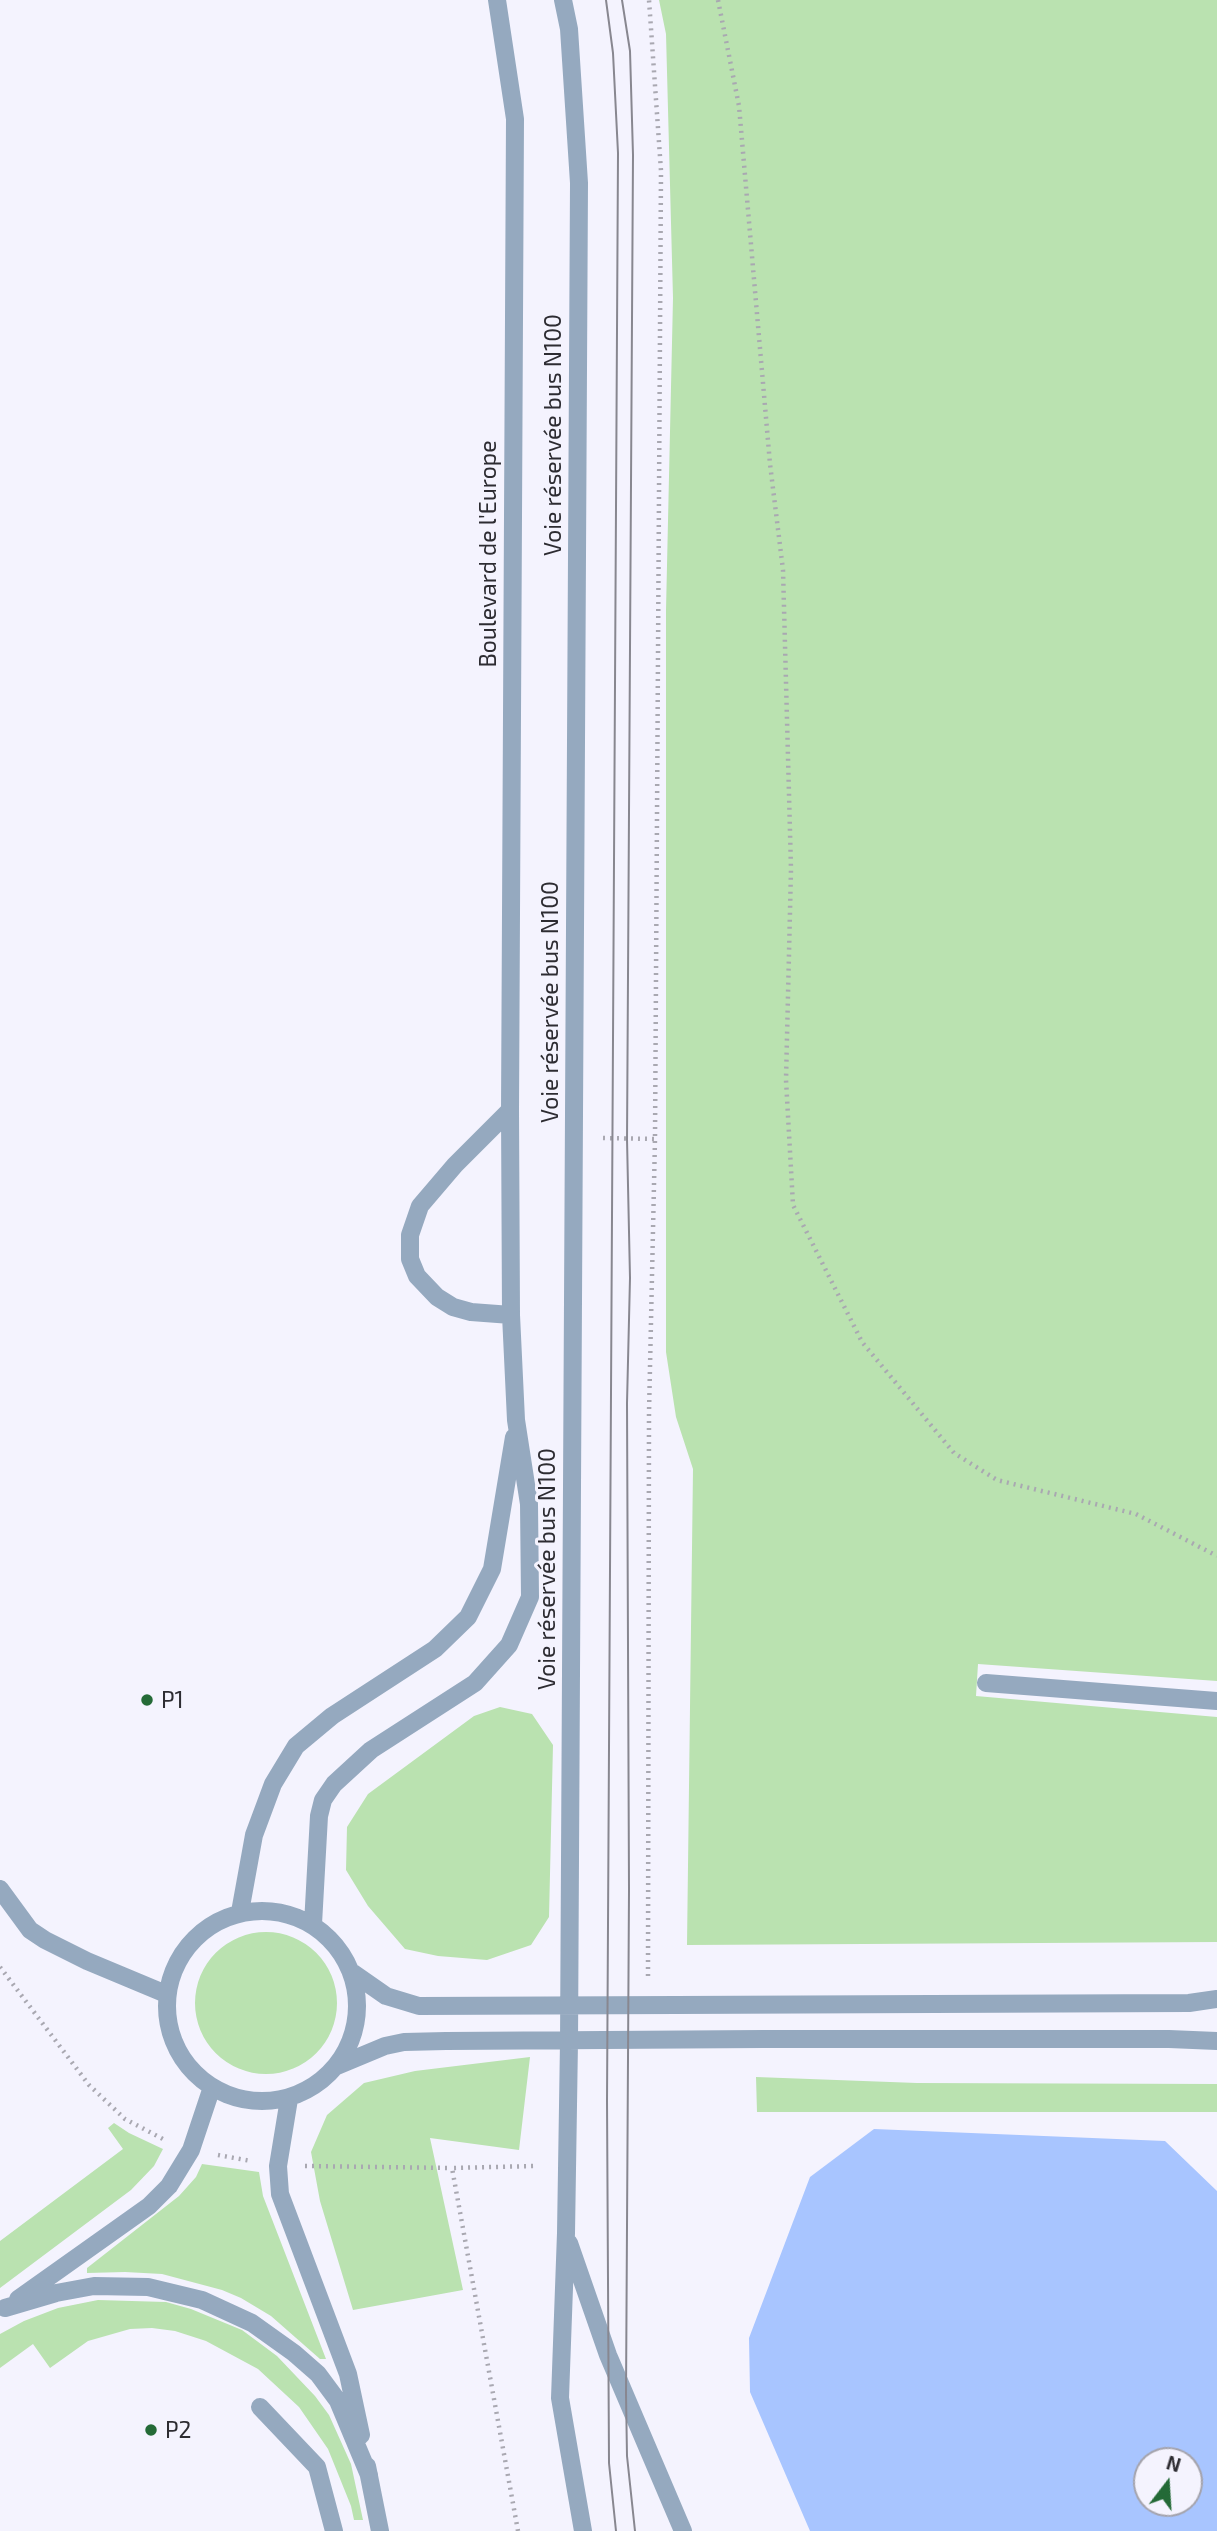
<!DOCTYPE html>
<html>
<head>
<meta charset="utf-8">
<style>
	body { margin:0 }
	#map { position:relative; width:1217px; height:2531px; overflow:hidden; background:#f4f3fe; font-family:"Exo 2",sans-serif }
	canvas { display:block }
	.north { position:absolute; left:1133px; top:2447px; width:70px; height:70px; box-sizing:border-box; background:#f4f3fe; border:2px solid #a4a3ac; border-radius:50%; rotate:17deg; font-size:19px; font-weight:700; line-height:28px; text-align:center; color:#2d2c32 }
	.north::after { content:''; display:block; margin:auto; width:24px; height:32px; background:#246a37; clip-path:polygon(50% 0,100% 100%,50% 72%,0 100%) }
</style>
</head>
<body>
<div id="map">
<canvas width="1217" height="2531"></canvas>
<div class="north">N</div>
</div>
<script>
const c = document.querySelector('canvas').getContext('2d');
c.lineJoin = 'round';
function fill(path, color) {
  c.fillStyle = color;
  c.fill(path, 'evenodd');
}
function toPath(rows) {
  const path = new Path2D();
  for (const r of rows) {
    if (r.length === 3) {
      path.moveTo(r[0] + r[2], r[1]);
      path.arc(r[0], r[1], r[2], 0, 2 * Math.PI);
      continue;
    }
    path.moveTo(r[0], r[1]);
    for (let i = 2; i < r.length; i += 2) path.lineTo(r[i], r[i + 1]);
  }
  return path;
}
function trace(path, color, width, dash) {
  c.strokeStyle = color;
  c.lineWidth = width;
  c.lineCap = dash ? 'butt' : 'round';
  c.setLineDash(dash || []);
  c.stroke(path);
}
function write(font, color, halo, rows, align = 'center') {
  c.font = font + ' "Exo 2",sans-serif';
  c.lineWidth = 6;
  c.setLineDash([]);
  c.textBaseline = 'middle';
  c.strokeStyle = halo;
  c.fillStyle = color;
  for (const [text, x, y, turn = 0] of rows) {
    c.save();
    c.translate(x, y);
    c.rotate((+turn || 0) * Math.PI / 180);
    c.textAlign = isNaN(turn) ? turn : align;
    if (halo) c.strokeText(text, 0, 0);
    c.fillText(text, 0, 0);
    c.restore();
  }
}
const green = toPath([
	[659,0,1217,0,1217,1681,978,1664,976,1696,1217,1717,1217,1942,687,1945,693,1469,676,1417,666,1352,666,610,673,298,666,34],
	[500,1707,532,1714,553,1745,549,1917,531,1945,487,1960,438,1956,405,1949,368,1906,346,1870,347,1827,368,1794,474,1716],
	[266,2003,71],
	[530,2057,519,2150,430,2138,463,2290,353,2310,320,2201,311,2152,327,2115,364,2083,415,2071],
	[756,2077,917,2083,1217,2084,1217,2112,757,2112],
	[114,2123,129,2133,163,2149,154,2166,131,2190,0,2288,0,2241,123,2149,108,2128],
	[202,2164,259,2172,263,2196,326,2359,320,2359,271,2316,241,2298,222,2290,162,2274,125,2272,87,2273,87,2268,179,2196,196,2177],
	[98,2300,166,2302,191,2309,242,2330,277,2356,315,2396,329,2415,351,2464,363,2520,354,2520,351,2506,328,2449,299,2407,258,2369,206,2341,175,2331,152,2328,130,2329,88,2341,50,2368,33,2344,0,2368,0,2334,24,2321,58,2308]
]);
const water = toPath([
	[874,2129,1165,2141,1217,2191,1217,2531,810,2531,750,2392,749,2338,810,2177],
	[1147,2461,1189,2461,1189,2503,1147,2503]
]);
const path = toPath([
	[718,0,739,106,770,464,783,570,791,869,786,1080,793,1205,862,1342,954,1453,997,1480,1136,1514,1217,1556],
	[603,1138,655,1139],
	[0,1967,89,2085,125,2119,163,2139],
	[648,1976,649,1413,655,1139,661,171,649,0],
	[218,2155,251,2161],
	[305,2166,452,2168],
	[518,2531,452,2168,535,2166,535,2163]
]);
const minor = toPath([
	[563,0,569,29,579,183,569,2042,566,2233,560,2398,583,2531],
	[510,1110,455,1165,420,1206,410,1235,410,1259,417,1276,437,1297,453,1307,471,1312,511,1315],
	[986,1683,1217,1701],
	[0,1889,30,1930,45,1940,87,1961,166,1994],
	[262,2006,95],
	[240,1912,254,1835,273,1784,296,1746,332,1716,435,1649,468,1617,492,1569,514,1437],
	[313,1924,319,1816,323,1800,334,1784,371,1750,475,1683,509,1645,530,1597,529,1504,516,1420,511,1315,510,1110,515,119,497,0],
	[353,1973,386,1996,419,2006,1189,2003,1217,1999],
	[337,2066,385,2046,404,2042,446,2041,763,2039,1169,2039,1217,2041],
	[289,2099,278,2166,280,2194,348,2374,361,2435],
	[569,2243,608,2355,683,2531],
	[18,2299,149,2206,169,2186,191,2150,212,2087],
	[5,2308,56,2293,94,2286,148,2287,202,2300,252,2323,294,2353,318,2374,338,2401,369,2475],
	[260,2407,317,2467,334,2531],
	[367,2466,380,2531]
]);
const tram = toPath([
	[606,0,613,53,618,153,607,2100,609,2463,616,2531],
	[622,0,630,51,633,155,627,1139,630,1278,627,1403,629,1890,626,2394,627,2456,635,2531]
]);
const markers = [
	[147,1700,7,"#246a37"],
	[151,2430,7,"#246a37"]
];
const streetNames = [
	["Voie réservée bus N100",553,435,-90],
	["Boulevard de l'Europe",488,554,-90],
	["Voie réservée bus N100",550,1002,-90],
	["Voie réservée bus N100",547,1569,-90]
];
const poiNames = [
	["P1",161,1700],
	["P2",165,2430]
];
fill(green, '#bae2b0');
fill(water, '#a8c5ff');
trace(path, '#a9a8b1', 4.5, [2, 5]);
trace(minor, '#95a9bf', 18);
trace(tram, '#888790', 2);
for (const [x, y, r, color] of markers) {
  const dot = new Path2D();
  dot.arc(x, y, r, 0, 2 * Math.PI);
  c.fillStyle = color;
  c.fill(dot);
  trace(dot, '#f4f3fe', 2.5);
}
write('23px', '#2d2c32', '#f4f3fe', streetNames);
write('23px', '#2d2c32', '#f4f3fe', poiNames, 'left');
</script>
</body>
</html>
